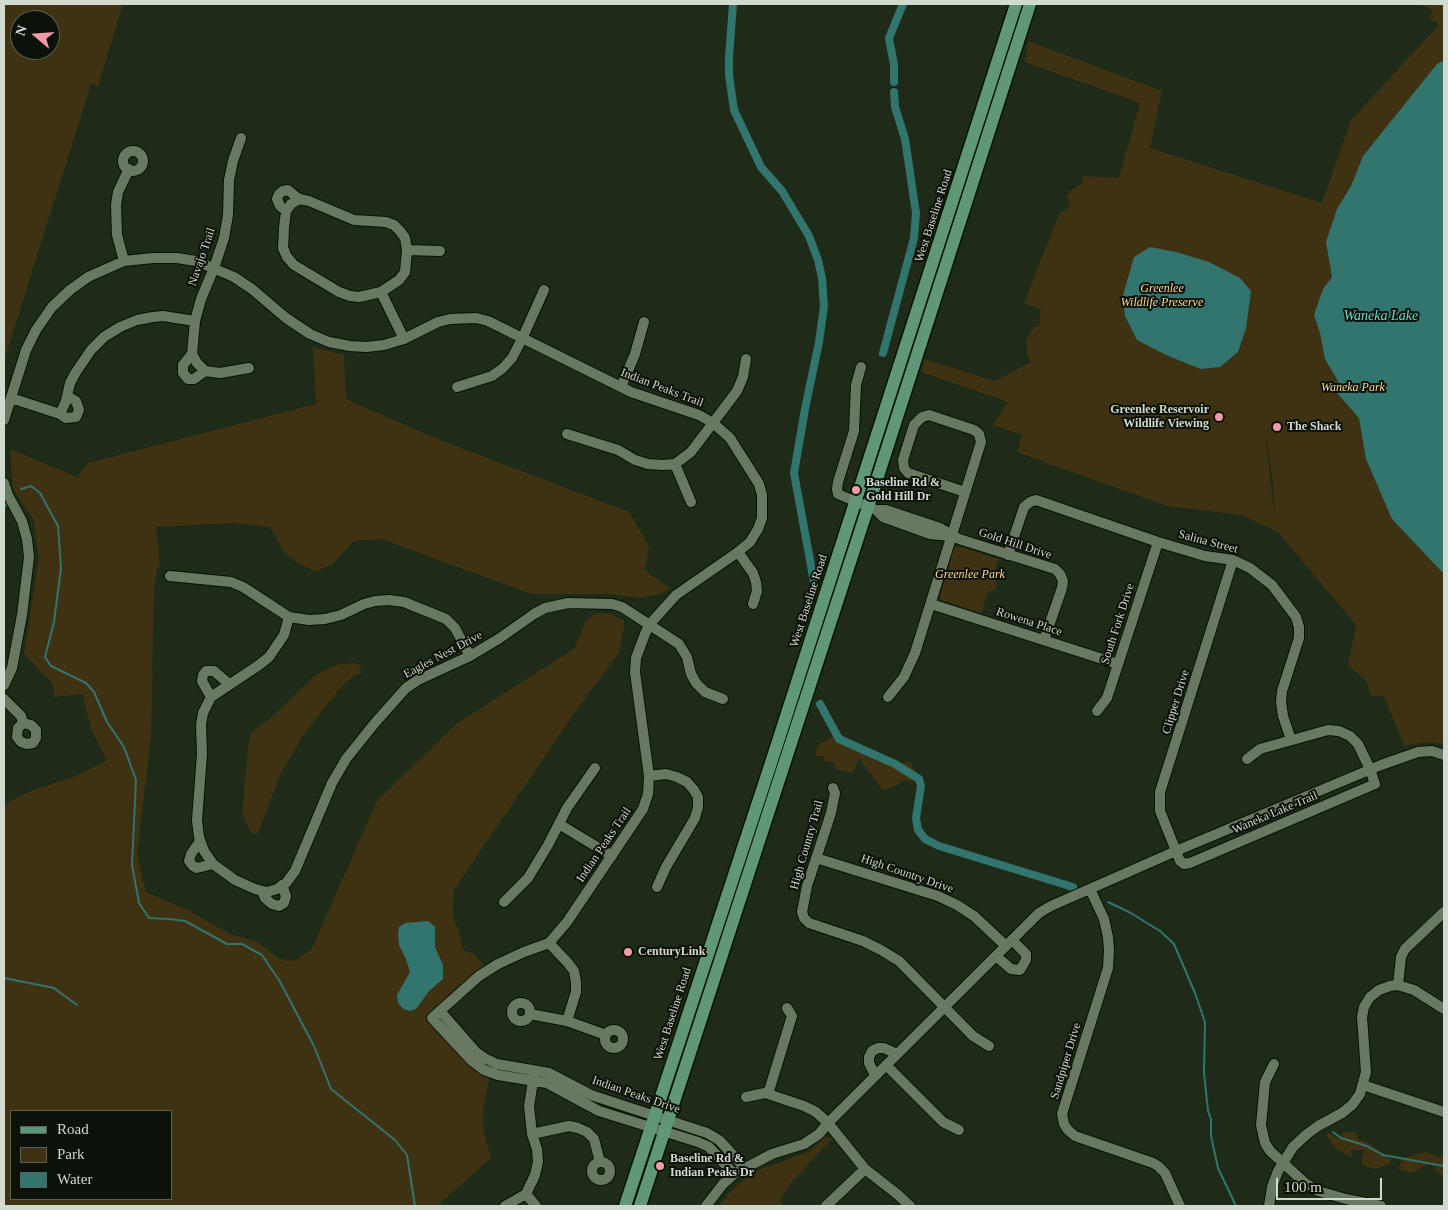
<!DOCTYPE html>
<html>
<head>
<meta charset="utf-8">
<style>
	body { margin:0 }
	#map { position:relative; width:1448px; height:1210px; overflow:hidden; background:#1e2b18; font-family:"Times New Roman",serif }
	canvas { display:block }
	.frame { position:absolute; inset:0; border:5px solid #d1dace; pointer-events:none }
	.legend { position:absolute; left:10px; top:1110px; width:162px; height:90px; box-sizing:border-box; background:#0c1109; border:1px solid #5b6158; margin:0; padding:6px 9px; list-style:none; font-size:15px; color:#d1dace }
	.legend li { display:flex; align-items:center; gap:10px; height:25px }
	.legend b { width:25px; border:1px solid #5b6158 }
	.north { position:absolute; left:10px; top:10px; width:50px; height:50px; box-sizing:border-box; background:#0c1109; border:1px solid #5b6158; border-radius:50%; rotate:288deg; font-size:14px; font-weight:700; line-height:20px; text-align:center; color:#d1dace }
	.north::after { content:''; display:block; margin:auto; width:18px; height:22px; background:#f39aa8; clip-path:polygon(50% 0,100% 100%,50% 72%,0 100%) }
	.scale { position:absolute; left:1276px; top:1178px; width:106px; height:22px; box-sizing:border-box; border:2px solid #d1dace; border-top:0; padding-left:6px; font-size:15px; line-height:18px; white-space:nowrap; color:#d1dace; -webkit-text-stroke:4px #0c1109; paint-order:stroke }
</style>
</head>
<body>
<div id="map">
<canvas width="1448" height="1210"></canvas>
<div class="frame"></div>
<ul class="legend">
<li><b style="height:6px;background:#5f9777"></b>Road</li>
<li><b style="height:14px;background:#3f3212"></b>Park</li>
<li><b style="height:14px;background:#32746e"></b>Water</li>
</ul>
<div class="north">N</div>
<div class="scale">100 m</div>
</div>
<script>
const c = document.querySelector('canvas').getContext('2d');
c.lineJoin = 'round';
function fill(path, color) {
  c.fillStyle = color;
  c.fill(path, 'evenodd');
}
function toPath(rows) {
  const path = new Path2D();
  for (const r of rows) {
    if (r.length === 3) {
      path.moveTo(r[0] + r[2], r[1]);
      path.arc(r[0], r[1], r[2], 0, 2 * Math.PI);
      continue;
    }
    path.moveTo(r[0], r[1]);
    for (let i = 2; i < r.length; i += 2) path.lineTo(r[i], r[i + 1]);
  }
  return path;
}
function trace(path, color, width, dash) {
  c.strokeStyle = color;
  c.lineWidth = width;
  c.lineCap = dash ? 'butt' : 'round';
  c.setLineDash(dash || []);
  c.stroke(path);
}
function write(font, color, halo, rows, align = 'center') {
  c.font = font + ' "Times New Roman",serif';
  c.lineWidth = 4;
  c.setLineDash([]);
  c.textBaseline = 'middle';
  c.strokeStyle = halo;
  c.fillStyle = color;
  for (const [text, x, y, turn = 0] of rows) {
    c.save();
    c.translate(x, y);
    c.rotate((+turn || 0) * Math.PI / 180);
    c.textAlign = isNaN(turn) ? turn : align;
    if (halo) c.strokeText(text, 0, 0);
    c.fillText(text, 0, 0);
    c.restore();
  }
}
const green = toPath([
	[4,4,123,4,98,86,91,84,4,361],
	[20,20,50,20,50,50,20,50],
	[1418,4,1444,4,1444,744,1426,742,1404,746,1385,698,1380,694,1379,696,1371,696,1366,681,1348,665,1356,625,1277,531,1242,515,1167,506,1055,466,1045,464,1045,462,1017,452,1022,435,993,425,1008,402,922,372,924,359,995,381,1031,362,1027,356,1026,339,1034,327,1039,326,1041,309,1024,304,1037,269,1060,213,1071,206,1066,196,1074,188,1082,183,1083,176,1119,178,1140,103,1025,62,1028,41,1162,91,1150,148,1322,203,1351,120,1438,26,1438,23,1431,20,1430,17,1432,9],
	[1267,441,1273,482,1275,518,1266,442],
	[313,347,344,355,346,399,440,440,629,512,649,546,645,570,670,589,656,595,638,598,610,594,534,594,523,591,381,539,354,541,331,565,315,571,297,563,284,552,270,527,233,523,156,527,160,564,157,570,154,586,151,737,137,854,146,892,190,911,230,934,258,942,278,958,286,961,297,960,312,948,377,801,456,724,575,648,585,621,596,613,611,614,624,620,624,627,619,653,575,712,454,890,453,918,459,931,463,950,472,953,484,965,426,1016,474,1068,490,1077,483,1108,483,1128,491,1158,440,1203,444,1206,4,1206,4,805,23,794,78,775,107,760,91,729,82,694,54,697,53,684,24,654,39,557,33,519,13,490,10,449,77,477,88,463,316,404],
	[11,1111,171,1111,171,1199,11,1199],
	[957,546,999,559,993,575,996,576,996,590,988,592,981,613,941,600,940,597,951,560,951,553,954,547],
	[352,663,359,664,362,674,355,675,341,687,304,734,281,773,257,835,251,833,242,813,248,747,251,733,275,714,315,675,336,665],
	[839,732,856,749,879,762,890,765,910,762,916,773,911,782,904,780,897,785,883,791,859,758,853,773,836,770,834,762,824,761,824,756,816,756,817,746],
	[1348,1131,1356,1133,1358,1140,1367,1142,1391,1159,1390,1164,1375,1169,1363,1165,1361,1160,1364,1150,1351,1150,1352,1157,1336,1149,1326,1135,1329,1133,1338,1139,1342,1133],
	[825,1137,832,1139,789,1185,780,1200,783,1206,719,1206,730,1192,756,1171,810,1151],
	[1426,1152,1440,1157,1444,1156,1444,1177,1442,1176,1430,1163,1412,1173,1398,1169,1403,1158]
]);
const water = toPath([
	[1444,60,1444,574,1392,519,1366,459,1359,418,1337,393,1338,381,1325,359,1320,333,1314,315,1323,289,1332,277,1326,242,1337,209,1351,186,1363,156,1437,64],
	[1150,247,1176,252,1209,262,1240,278,1251,291,1246,328,1238,352,1220,367,1201,369,1166,355,1137,340,1125,316,1123,295,1134,257],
	[428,921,435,927,435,947,443,965,443,979,429,991,416,1009,410,1011,403,1009,398,1003,397,995,410,972,406,959,399,945,398,935,399,927,405,923]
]);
const stream = toPath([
	[21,489,31,486,40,493,58,526,61,568,54,622,45,657,51,666,86,683,94,692,107,722,124,747,136,780,132,865,139,903,149,918,169,919,185,921,227,944,242,944,262,955,279,980,314,1046,331,1089,395,1140,407,1155,415,1206],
	[1108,902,1129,912,1160,931,1174,944,1195,993,1205,1022,1204,1073,1208,1111,1211,1119,1211,1136,1218,1168,1236,1206],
	[4,978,54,988,77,1005],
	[1333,1132,1341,1138,1367,1146,1383,1155,1444,1166]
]);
const canal = toPath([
	[733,4,729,57,729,75,734,110,761,167,782,191,809,236,818,260,822,278,824,306,819,342,805,409,794,473,814,582],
	[894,82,894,65,889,38,903,4],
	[883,353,914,238,916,213,905,139,895,107,894,92],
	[4,503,4,502],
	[820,704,839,739,895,764,919,779,921,786,916,818,918,830,925,839,939,846,1073,887]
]);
const minor = toPath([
	[241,138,233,161,229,180,228,215,224,238,214,268,201,299,195,321,192,354,197,363,205,371,220,373,249,368],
	[133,161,10],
	[299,199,309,201,354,220,386,222,394,225,400,231,405,238,407,250,405,272,399,280,381,292,359,297,350,296,339,292,294,265,287,257,283,248,284,228,286,211,291,204,299,199],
	[286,211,280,206,277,199,279,194,283,191,288,190,299,199],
	[407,250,440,251],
	[124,261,117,235,116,205,118,192,129,169],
	[381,292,404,339],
	[192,354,183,365,183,373,188,379,194,379,205,371],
	[861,367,856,385,854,431,838,482,837,489,838,494,876,510,886,510,940,528,959,539,1055,569,1060,574,1063,581,1062,588,1044,640],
	[457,387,492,376,503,368,512,358,522,339,544,290],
	[621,387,635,354,644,322],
	[11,398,60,414,66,401,70,383,76,372,91,350,104,337,120,327,137,320,153,317,163,316,195,321],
	[60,414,66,418,76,417,79,410,76,401,67,396],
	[4,420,26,350,36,330,52,307,70,290,88,277,124,261,153,258,177,258,196,261,234,277,252,289,286,318,310,334,329,342,350,346,366,347,384,345,404,339,438,322,450,319,476,318,488,321,631,392,699,415,713,423,730,438,759,484,762,495,762,518,758,529,750,542,738,552,676,595,649,625,645,634,636,658,635,672,649,776,648,794,643,809,567,922,549,943,524,952,498,964,479,976,432,1018,472,1061,484,1070,498,1075,547,1083,599,1111,698,1142,709,1147,734,1174],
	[567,434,618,450,635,460,648,464,662,465,675,464,691,452,737,391,743,377,746,359],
	[675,464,691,502],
	[4,483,8,495,22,521,27,539,29,557,22,615,12,668,4,685],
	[876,510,883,517,930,534,951,536],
	[738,552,753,573,756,582,757,591,753,604],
	[1008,555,1024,507,1030,502,1036,500,1158,542,1205,556,1233,560,1250,568,1272,585,1296,617,1299,627,1299,638,1282,691,1281,702,1283,716,1291,740],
	[1233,560,1160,792,1160,811,1180,861,1184,864,1190,863,1375,784,1370,769,1358,744,1350,736,1339,731,1328,730,1260,749,1247,759],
	[170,576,231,582,243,587,289,617,309,620,325,619,341,615,364,604,375,601,389,600,404,602,446,619,455,628,470,656],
	[931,604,1118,664],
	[289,617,284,635,269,657,259,665,211,697,203,713,201,725,202,754,197,820,199,837,204,851,213,864,235,880,255,889,267,892,277,889,286,883,295,871,332,783,346,759,374,724,406,688,418,680,470,656,500,638,534,614,545,608,568,603,612,604,622,607,679,644,687,657,691,674,696,683,705,692,723,699],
	[211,697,202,681,203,675,206,671,214,671,229,684],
	[888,697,904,677,915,653,981,442,979,434,974,430,929,415,922,417,914,425,903,460,904,468,908,473,965,492],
	[4,699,21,716,23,723],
	[1097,711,1107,698,1158,542],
	[23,723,31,725,36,730,36,738,33,743,27,744,21,742,17,737,18,728,23,723],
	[649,776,666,774,677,777,687,782,694,790,698,797,698,807,695,818,666,867,657,887],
	[833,788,835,793,831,813,807,886,802,912,804,918,809,923,863,941,881,950,899,961,973,1036,989,1046],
	[559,824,612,856],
	[200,841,191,854,189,861,193,866,197,868,213,864],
	[816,858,938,896,957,905,974,916,1006,946],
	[1090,889,1104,919,1108,937,1109,950,1108,968,1062,1114,1064,1124,1068,1130,1075,1136,1153,1163,1158,1166,1165,1173,1180,1206],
	[262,891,265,898,272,904,279,906,284,903,286,896,282,885],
	[504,902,528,878,548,845,567,808,595,768],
	[549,943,568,963,574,971,576,982,576,992,567,1021],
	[996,956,1011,969,1020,970,1026,960,1026,954,1012,940],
	[1398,985,1401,957,1405,949,1444,912],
	[521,1012,9],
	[440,1011,476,1052,486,1059,497,1064,549,1073,591,1095,707,1133,719,1140,745,1168],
	[530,1014,567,1021,606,1035],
	[614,1039,9],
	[1274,1064,1265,1082,1261,1125,1265,1143,1270,1151,1305,1183,1318,1191,1346,1199,1381,1206],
	[886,1065,943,1122,959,1130],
	[875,1075,869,1063,869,1057,872,1051,878,1048,884,1048,897,1054],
	[1363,1085,1444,1112],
	[768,1094,792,1016,787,1008],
	[746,1097,765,1093,804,1106,816,1112,828,1123,865,1169,897,1194,910,1206],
	[532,1134,569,1126,578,1128,587,1132,594,1139,600,1162],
	[601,1171,9],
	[526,1194,536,1206],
	[505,1206,526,1194,535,1175,538,1162,537,1149,532,1134,529,1106,534,1075],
	[706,1206,723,1184,734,1174,772,1154,804,1144,819,1134,828,1123,1039,913,1051,906,1176,851,1381,765,1418,752,1432,751,1444,755],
	[826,1206,865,1169],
	[1269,1206,1272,1187,1278,1171,1293,1147,1307,1134,1318,1126,1342,1113,1352,1105,1360,1094,1366,1072,1362,1017,1364,1007,1370,997,1379,990,1390,986,1398,985,1414,990,1444,1009]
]);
const major = toPath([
	[625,1206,770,766,1016,4],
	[640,1206,871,498,1030,4]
]);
const markers = [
	[1219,417,5,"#f39aa8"],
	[1277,427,5,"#f39aa8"],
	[856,490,5,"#f39aa8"],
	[628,952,5,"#f39aa8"],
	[660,1166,5,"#f39aa8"]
];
const streetNames = [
	["West Baseline Road",934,216,-72],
	["Navajo Trail",202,257,-71],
	["Indian Peaks Trail",662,388,21],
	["Salina Street",1208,542,15],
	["Gold Hill Drive",1015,544,18],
	["West Baseline Road",809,601,-72],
	["Rowena Place",1029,622,18],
	["South Fork Drive",1118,624,-72],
	["Eagles Nest Drive",443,655,-28],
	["Clipper Drive",1176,702,-73],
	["Waneka Lake Trail",1275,813,-23],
	["Indian Peaks Trail",604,845,-56],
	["High Country Trail",807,845,-74],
	["High Country Drive",907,874,19],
	["West Baseline Road",673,1014,-72],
	["Sandpiper Drive",1066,1061,-73],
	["Indian Peaks Drive",636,1095,19]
];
const parkNames = [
	["Greenlee",1162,289],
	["Wildlife Preserve",1162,303],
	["Waneka Park",1353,388],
	["Greenlee Park",970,575]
];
const poiNames = [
	["Greenlee Reservoir",1209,410,"right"],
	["Wildlife Viewing",1209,424,"right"],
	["The Shack",1287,427],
	["Baseline Rd &",866,483],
	["Gold Hill Dr",866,497],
	["CenturyLink",638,952],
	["Baseline Rd &",670,1159],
	["Indian Peaks Dr",670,1173]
];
const waterNames = [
	["Waneka Lake",1381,316]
];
fill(green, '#3f3212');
fill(water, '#32746e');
trace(stream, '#32746e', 2);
trace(canal, '#32746e', 8);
trace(minor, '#071303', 12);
trace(major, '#071303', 15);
trace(minor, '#697862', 10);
trace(major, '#5f9777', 12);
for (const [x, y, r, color] of markers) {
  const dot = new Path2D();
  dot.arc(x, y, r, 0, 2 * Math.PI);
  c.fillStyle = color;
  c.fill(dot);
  trace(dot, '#0c1109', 2);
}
write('12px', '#d1dace', '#0c1109', streetNames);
write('italic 12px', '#fbda91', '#0c1109', parkNames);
write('bold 12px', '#d1dace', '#0c1109', poiNames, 'left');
write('italic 14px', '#70d7cd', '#0c1109', waterNames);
</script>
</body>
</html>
